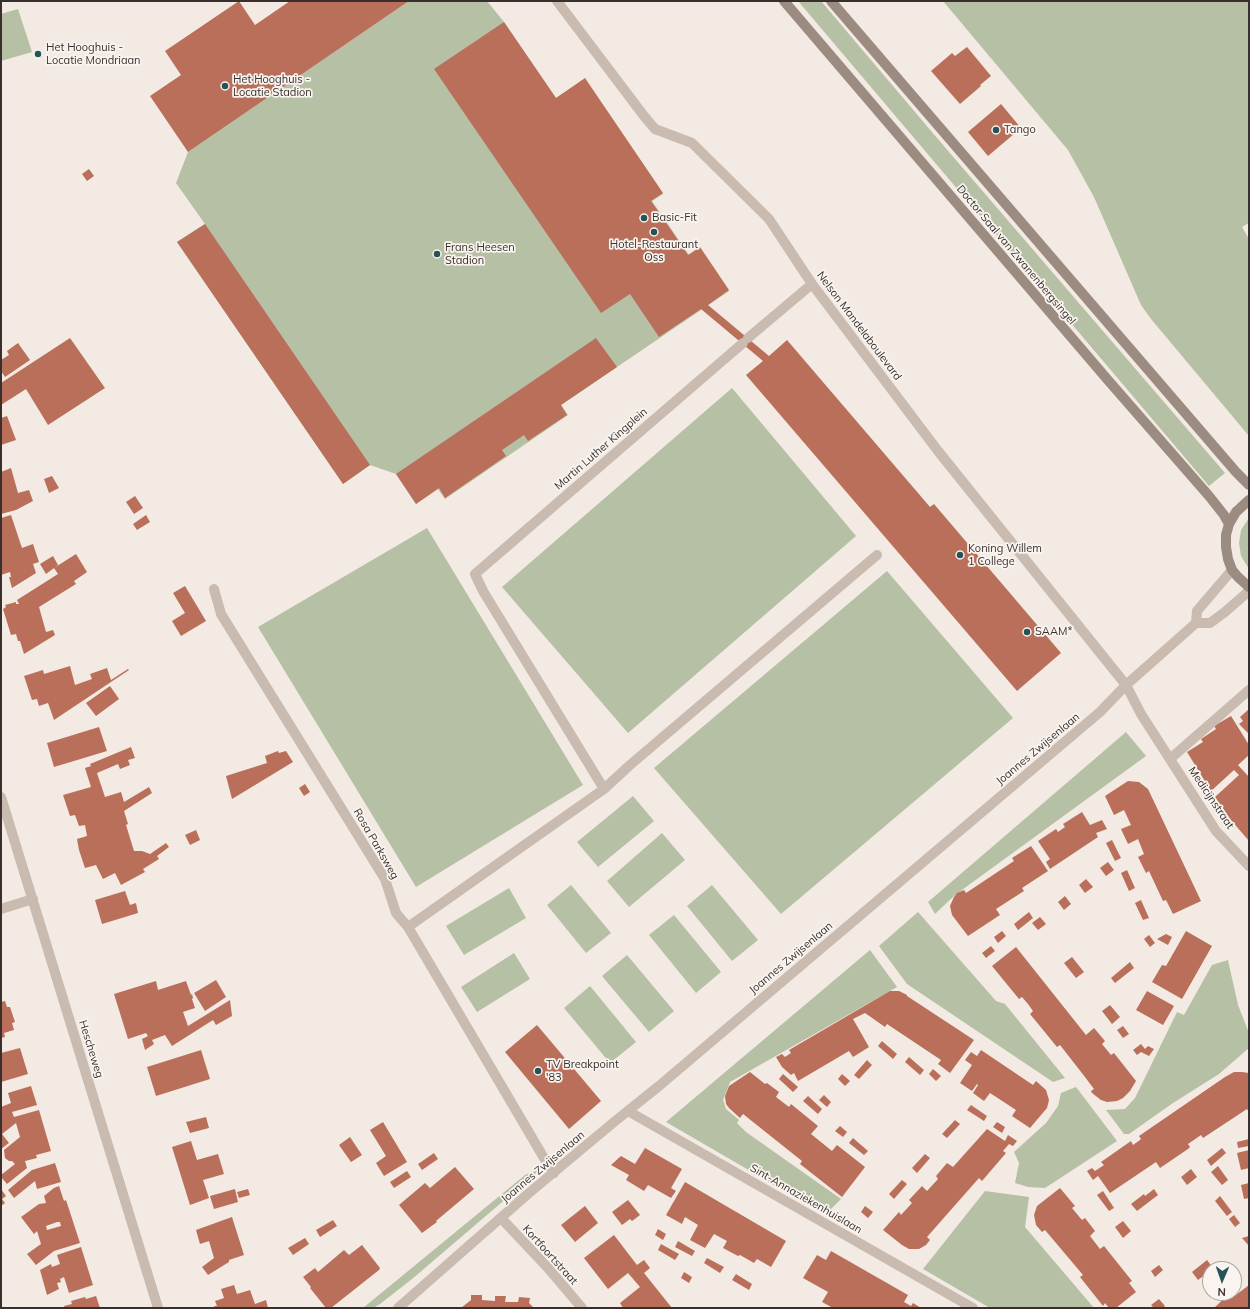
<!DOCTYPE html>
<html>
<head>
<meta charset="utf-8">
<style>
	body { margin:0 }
	#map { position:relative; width:1250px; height:1309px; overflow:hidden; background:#f2eae3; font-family:Mulish,sans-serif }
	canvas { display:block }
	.frame { position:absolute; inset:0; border:2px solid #39302d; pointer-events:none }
	.north { position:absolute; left:1202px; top:1261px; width:40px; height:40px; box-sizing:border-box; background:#f9f4ef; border:1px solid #aca6a1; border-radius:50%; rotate:182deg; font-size:11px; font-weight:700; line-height:16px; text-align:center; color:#39302d }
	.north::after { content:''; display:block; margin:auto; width:14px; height:18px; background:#265356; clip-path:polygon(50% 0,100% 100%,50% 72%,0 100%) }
</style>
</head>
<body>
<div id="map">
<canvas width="1250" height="1309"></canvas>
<div class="frame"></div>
<div class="north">N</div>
</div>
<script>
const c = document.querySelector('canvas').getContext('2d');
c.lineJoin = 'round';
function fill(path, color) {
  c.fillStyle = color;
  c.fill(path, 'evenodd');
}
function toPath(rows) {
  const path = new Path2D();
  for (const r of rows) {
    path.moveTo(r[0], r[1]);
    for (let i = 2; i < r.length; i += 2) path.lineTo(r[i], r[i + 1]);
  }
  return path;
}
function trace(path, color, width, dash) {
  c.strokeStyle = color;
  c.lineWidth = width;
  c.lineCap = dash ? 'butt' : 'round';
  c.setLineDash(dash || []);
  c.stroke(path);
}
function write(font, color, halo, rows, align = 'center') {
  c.font = font + ' Mulish,sans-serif';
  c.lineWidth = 3.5;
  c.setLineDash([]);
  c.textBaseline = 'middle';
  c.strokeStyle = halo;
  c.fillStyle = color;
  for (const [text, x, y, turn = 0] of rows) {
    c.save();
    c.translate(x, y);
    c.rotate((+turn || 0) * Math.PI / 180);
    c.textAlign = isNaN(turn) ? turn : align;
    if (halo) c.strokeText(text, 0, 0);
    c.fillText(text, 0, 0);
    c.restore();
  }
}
const green = toPath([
	[409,1,487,1,504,22,556,98,585,79,663,194,652,201,702,274,713,267,729,291,561,405,568,415,445,499,438,489,416,504,396,474,370,465,343,484,177,242,205,224,176,183,188,152],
	[798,1,821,1,937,138,1225,473,1209,486],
	[943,1,1249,1,1249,223,1242,227,1249,239,1249,436,1151,319,1141,305,1094,197,1068,150],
	[18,9,32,52,1,61,1,14],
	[732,388,856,536,628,733,502,587],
	[1249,518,1249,569,1241,556,1239,543,1241,530],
	[427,528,583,785,416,887,258,627],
	[887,571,1013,718,781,914,654,768],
	[1126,732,1146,756,955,895,935,914,928,902],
	[633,796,654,821,598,867,577,842],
	[662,833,685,860,629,907,607,881],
	[571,885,611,933,586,953,547,905],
	[712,885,758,940,732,961,687,906],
	[509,888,526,918,464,955,446,926],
	[918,912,996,1001,1005,1004,1065,1078,1053,1082,907,984,879,946],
	[674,915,721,972,696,993,649,935],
	[870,950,897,987,730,1082,723,1100,726,1109,739,1120,737,1123,746,1132,841,1199,830,1210,814,1208,666,1122],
	[514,953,530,979,477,1012,461,987],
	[627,955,674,1011,649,1032,602,976],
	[1228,960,1238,1005,1249,1033,1249,1048,1219,1074,1173,1103,1129,1134,1124,1134,1106,1110,1125,1109,1135,1098,1177,1012,1184,1015,1212,965],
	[590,986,636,1042,610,1063,564,1008],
	[1076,1087,1117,1141,1045,1188,1028,1187,1015,1183,1019,1163,1014,1152,1046,1123,1058,1106,1061,1093],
	[542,1168,412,1279,380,1304,373,1308,363,1308,525,1175],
	[985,1191,1029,1197,1025,1227,1094,1308,990,1308,923,1269]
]);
const building = toPath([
	[239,1,255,25,290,1,409,1,188,152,150,96,181,75,165,51],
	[504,22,556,98,585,78,663,193,651,201,665,221,688,255,700,247,729,290,708,305,769,356,787,340,930,507,934,504,1061,653,1017,691,746,375,763,361,701,309,659,337,630,294,601,313,434,69],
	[967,47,991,76,980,85,981,86,960,104,931,71,952,53,955,56],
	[1001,104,1021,128,988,156,968,132],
	[89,169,94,176,87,181,82,174],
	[205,224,370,465,343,484,177,242],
	[70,338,105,388,48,425,26,389,1,405,1,383],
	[596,338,617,367,561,405,567,415,528,441,524,435,502,450,506,456,445,498,439,488,416,504,396,474],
	[18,343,30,360,5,377,1,371,1,360,9,355,7,351],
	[7,416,16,440,1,445,1,418],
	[11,468,18,493,29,490,33,501,16,510,1,514,1,472],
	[52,476,59,488,49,493,44,479],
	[135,496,143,508,134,514,126,502],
	[11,515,22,548,33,544,39,562,33,564,36,573,12,588,9,577,11,577,10,572,1,575,1,518],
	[146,515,150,522,137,530,133,524],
	[76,554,87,572,74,581,76,584,39,607,46,632,53,630,55,635,24,654,20,641,18,641,16,634,11,635,3,609,6,607,5,605,16,602,16,604,19,604,17,600,58,574,54,568],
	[53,556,58,565,46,574,40,564],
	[185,586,206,621,181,636,172,621,185,613,173,593],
	[70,666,75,685,92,679,90,674,107,668,111,680,128,669,129,670,54,720,48,703,39,706,37,699,32,700,24,676,43,670,44,674],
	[110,686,119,699,96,716,86,703],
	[1249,709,1249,734,1239,724,1243,721,1240,717],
	[1231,716,1249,745,1249,755,1238,765,1249,777,1249,841,1231,820,1215,797,1239,775,1234,770,1211,791,1187,752,1203,742,1201,739,1216,729,1214,726],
	[99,727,107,751,54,767,47,743],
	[131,747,135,758,128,760,130,765,120,769,118,764,97,773,105,797,121,792,124,802,149,787,152,793,124,811,128,824,126,825,134,851,142,851,150,854,166,843,169,847,157,856,159,859,143,869,145,872,121,885,115,873,103,879,96,865,85,868,79,850,77,839,87,836,85,825,79,826,75,815,70,816,63,795,91,787,85,768,91,766,90,764],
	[278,751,279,753,286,751,293,762,232,799,226,776,267,763,265,756],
	[1128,781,1139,782,1148,789,1201,901,1173,914,1166,900,1163,901,1149,871,1146,873,1138,857,1144,854,1138,839,1128,844,1121,829,1131,825,1124,810,1114,815,1105,796],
	[305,784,310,792,304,796,299,788],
	[1082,812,1090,825,1102,820,1107,829,1096,833,1098,837,1050,869,1046,862,1050,859,1038,841,1056,829,1058,832,1065,827,1063,824],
	[196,830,200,840,190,845,185,835],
	[1112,840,1121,858,1115,861,1106,843],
	[1031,846,1048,871,1022,888,1024,891,996,909,1000,915,968,936,952,915,950,906,954,897,957,893,964,890,966,893,1014,861,1012,858],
	[1108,862,1114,870,1106,876,1100,868],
	[1127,870,1135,888,1129,891,1121,873],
	[1086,879,1093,887,1085,893,1079,885],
	[125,891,130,905,136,903,138,913,102,924,95,900],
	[1065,896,1071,904,1064,910,1058,902],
	[1141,900,1149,918,1143,920,1135,903],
	[1029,912,1033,918,1018,930,1014,924],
	[1040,917,1046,924,1038,930,1032,923],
	[1002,931,1006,936,998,943,994,937],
	[1186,931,1212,946,1182,999,1152,982,1162,965,1166,966],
	[1166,934,1172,937,1168,945,1157,939],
	[1149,935,1155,943,1150,947,1144,939],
	[991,946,995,951,986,958,982,953],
	[1016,947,1086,1035,1094,1028,1105,1041,1102,1044,1111,1055,1114,1053,1136,1081,1130,1091,1123,1098,1117,1101,1107,1102,1101,1100,1092,1093,1091,1091,1094,1089,1085,1077,1060,1045,1057,1047,1030,1014,1033,1011,1028,1004,1022,997,1019,999,992,966],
	[1072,957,1084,972,1076,978,1064,963],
	[1130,962,1134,968,1115,983,1111,978],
	[216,980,226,997,205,1011,194,993],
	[156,981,158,990,186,981,191,995,192,994,193,998,192,999,195,1008,183,1012,188,1026,230,1000,232,1016,216,1025,213,1020,172,1046,165,1035,152,1040,154,1044,145,1050,142,1039,148,1036,146,1033,128,1039,114,994],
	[890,991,899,991,907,995,907,996,974,1040,950,1073,938,1064,941,1060,887,1024,885,1027,865,1013,853,1019,869,1047,853,1057,849,1051,798,1081,794,1073,791,1075,782,1067,776,1057,782,1054,785,1057,791,1053,789,1050],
	[1147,991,1174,1006,1163,1025,1136,1010],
	[5,1001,7,1007,10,1007,15,1022,12,1023,14,1030,4,1033,5,1037,1,1038,1,1002],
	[1110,1005,1120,1017,1112,1024,1102,1011],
	[537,1025,601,1101,569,1129,505,1052],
	[1123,1026,1129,1034,1123,1038,1117,1030],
	[882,1041,897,1054,893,1059,878,1046],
	[1141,1044,1145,1049,1148,1046,1154,1049,1149,1056,1141,1052,1137,1055,1133,1050],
	[20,1048,28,1074,1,1082,1,1053],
	[201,1050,210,1079,156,1096,147,1067],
	[981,1050,1033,1085,1036,1081,1046,1090,1049,1100,1047,1108,1030,1128,1012,1116,1016,1110,990,1093,984,1101,973,1093,978,1085,977,1084,972,1091,960,1083,972,1065,965,1060,971,1052,977,1056],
	[909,1057,924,1070,920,1075,905,1062],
	[867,1060,872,1065,859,1079,854,1075],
	[933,1069,941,1076,936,1081,929,1074],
	[750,1072,765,1084,767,1083,779,1092,776,1097,789,1107,791,1104,818,1126,811,1134,832,1151,837,1145,865,1167,842,1197,800,1164,802,1161,743,1114,740,1118,729,1108,726,1104,725,1096,729,1086],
	[1234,1072,1242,1072,1249,1073,1249,1112,1247,1109,1203,1138,1201,1135,1188,1144,1190,1147,1188,1149,1160,1168,1156,1162,1110,1193,1098,1176,1093,1180,1087,1171,1092,1168,1095,1171,1104,1165,1101,1162,1131,1141,1133,1145,1140,1140,1141,1139,1139,1136,1225,1077],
	[783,1074,798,1087,793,1092,779,1079],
	[842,1074,850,1081,845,1086,838,1079],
	[31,1086,37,1105,12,1112,14,1117,39,1110,51,1151,36,1155,37,1158,25,1161,27,1168,7,1184,1,1177,1,1175,15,1164,12,1161,9,1161,5,1158,4,1150,20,1137,16,1123,2,1134,9,1143,1,1149,1,1107,11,1103,8,1093],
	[824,1095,831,1102,827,1107,819,1100],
	[808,1096,822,1109,818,1114,803,1101],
	[971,1105,987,1116,984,1121,967,1110],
	[206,1117,209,1128,190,1133,186,1122],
	[955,1120,960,1124,947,1138,942,1134],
	[383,1122,407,1162,384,1176,376,1163,386,1156,370,1130],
	[997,1122,1005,1127,1002,1133,993,1127],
	[840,1126,847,1132,843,1137,835,1131],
	[987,1129,1005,1141,1008,1135,1017,1141,1013,1146,1009,1144,1003,1151,1006,1153,982,1181,979,1178,927,1237,930,1240,926,1245,919,1249,909,1249,902,1245,883,1230,899,1212,901,1215,912,1203,909,1200,922,1186,927,1191,938,1179,936,1176,947,1163,953,1167],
	[350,1137,362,1155,351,1162,339,1145],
	[853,1138,868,1151,864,1155,849,1143],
	[1249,1139,1249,1146,1238,1148,1237,1142],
	[191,1141,197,1160,218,1154,224,1174,203,1180,209,1198,190,1205,172,1147],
	[645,1148,682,1169,671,1188,676,1191,671,1198,648,1185,644,1191,626,1180,629,1175,611,1165,621,1156,635,1164],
	[1222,1148,1226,1153,1211,1166,1207,1160],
	[1249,1150,1249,1168,1241,1170,1237,1153],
	[434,1153,438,1159,422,1170,418,1164],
	[925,1154,930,1158,917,1173,912,1168],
	[55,1163,61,1182,37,1189,35,1181,14,1198,8,1190,32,1170],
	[1218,1166,1228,1180,1222,1185,1211,1172],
	[455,1167,474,1189,436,1221,437,1222,422,1233,399,1205,425,1183,430,1188],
	[1191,1169,1197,1177,1187,1185,1181,1177],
	[407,1171,411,1177,394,1188,390,1182],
	[902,1180,907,1184,894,1199,889,1194],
	[685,1182,786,1241,771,1267,757,1259,754,1263,740,1255,738,1256,723,1248,727,1241,714,1234,705,1248,690,1240,698,1225,685,1217,682,1224,666,1215],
	[1249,1183,1249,1198,1244,1199,1241,1185],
	[59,1186,64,1201,66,1200,80,1243,54,1251,36,1265,27,1254,41,1244,37,1231,34,1234,21,1217,39,1204,46,1203,44,1196,54,1188],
	[57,1222,60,1222,61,1226,47,1230,46,1226],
	[1060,1188,1075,1206,1072,1208,1082,1220,1085,1218,1095,1231,1090,1236,1100,1249,1104,1246,1132,1281,1129,1283,1136,1292,1116,1308,1109,1308,1105,1303,1103,1306,1080,1277,1083,1275,1056,1243,1045,1230,1042,1232,1036,1225,1034,1215,1037,1206],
	[1,1189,6,1196,2,1199,5,1203,1,1206],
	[235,1189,238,1202,214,1209,210,1196],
	[248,1189,250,1195,239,1198,237,1192],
	[1154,1189,1158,1195,1137,1211,1131,1204,1144,1194,1145,1196],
	[1103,1191,1114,1208,1109,1211,1097,1195],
	[1220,1196,1232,1212,1227,1216,1215,1201],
	[628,1200,640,1215,632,1221,630,1219,622,1225,612,1212],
	[585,1206,598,1223,575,1242,561,1225],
	[865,1206,873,1212,868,1218,861,1212],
	[1234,1215,1240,1223,1235,1227,1229,1219],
	[232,1217,244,1255,229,1260,229,1262,208,1275,202,1267,214,1258,209,1241,200,1244,196,1230],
	[333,1220,337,1226,320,1237,316,1230],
	[1123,1221,1131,1231,1123,1238,1115,1227],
	[658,1229,666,1234,663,1240,655,1235],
	[614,1235,637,1265,644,1260,650,1268,644,1273,672,1308,623,1308,620,1303,640,1287,628,1273,608,1289,584,1258],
	[1249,1236,1249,1246,1242,1238],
	[305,1238,309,1244,293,1255,288,1248],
	[678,1241,695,1251,692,1256,675,1247],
	[661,1244,679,1254,675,1260,658,1250],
	[362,1245,380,1268,379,1270,331,1308,326,1308,310,1288,311,1287,303,1277,315,1268,318,1272,344,1250,349,1255],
	[81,1247,93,1285,69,1293,64,1277,60,1279,61,1282,57,1283,59,1289,47,1295,40,1270,51,1264,52,1267,60,1264,57,1255],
	[831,1251,908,1295,904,1302,911,1306,913,1303,921,1308,833,1308,822,1302,828,1292,803,1278,817,1255,826,1260],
	[707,1258,724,1267,720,1273,704,1263],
	[1207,1260,1213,1268,1210,1269,1210,1271,1198,1280,1192,1272],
	[1159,1265,1163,1270,1155,1277,1151,1271],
	[684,1272,692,1277,689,1283,681,1278],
	[736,1274,752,1284,749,1290,732,1280],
	[234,1285,237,1294,250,1290,255,1304,266,1300,268,1308,215,1308,214,1306,217,1306,215,1301,224,1298,221,1289],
	[1249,1285,1249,1308,1214,1308,1230,1293,1235,1293,1236,1295],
	[471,1295,482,1295,482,1300,495,1301,495,1296,506,1296,505,1302,518,1302,519,1297,530,1298,529,1303,534,1308,461,1308,471,1300],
	[96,1296,100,1308,65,1308,64,1306,72,1304,71,1301,85,1297,86,1299],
	[1159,1299,1165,1306,1163,1308,1154,1308,1151,1305]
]);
const street = toPath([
	[557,1,644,116,655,129,692,143,769,219,812,284,938,451,1126,685,1141,714,1216,831,1249,866],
	[748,338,812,284],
	[214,589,221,614,385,879,396,913,408,927,544,1158,554,1173],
	[1196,623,1197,611,1232,570],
	[1170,759,1249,690],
	[604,789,483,591,475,574,743,343],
	[1,797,158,1308],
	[1,909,33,899],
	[408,927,604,789,630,765,877,555],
	[628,1111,973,1308],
	[501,1218,548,1268,582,1308],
	[398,1308,529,1193,614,1122,659,1086,1100,712,1126,685,1196,623,1210,623,1225,612,1249,591]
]);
const secondary = toPath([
	[784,1,1107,379,1209,496,1224,515,1229,524],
	[831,1,1236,472,1249,485],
	[1249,500,1236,512,1229,524,1226,535,1226,547,1228,559,1232,570,1238,577,1249,587]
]);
const markers = [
	[38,54,4,"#265356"],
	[225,86,4,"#265356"],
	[996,130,4,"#265356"],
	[644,218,4,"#265356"],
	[654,232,4,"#265356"],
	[437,254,4,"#265356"],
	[960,555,4,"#265356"],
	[1027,632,4,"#265356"],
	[538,1071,4,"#265356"]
];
const poiNames = [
	["Het Hooghuis -",46,48],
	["Locatie Mondriaan",46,61],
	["Het Hooghuis -",233,80],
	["Locatie Stadion",233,93],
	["Tango",1004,130],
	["Basic-Fit",652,218],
	["Hotel-Restaurant",654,245,"center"],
	["Oss",654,258,"center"],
	["Frans Heesen",445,248],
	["Stadion",445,261],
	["Koning Willem",968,549],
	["1 College",968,562],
	["SAAM*",1035,632],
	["TV Breakpoint",546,1065],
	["'83",546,1078]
];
const streetNames = [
	["Doctor Saal van Zwanenbergsingel",1016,255,50],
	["Nelson Mandelaboulevard",859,326,53],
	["Martin Luther Kingplein",601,449,-41],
	["Joannes Zwijsenlaan",1038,749,-40],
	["Medicijnstraat",1211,798,56],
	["Rosa Parksweg",376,844,60],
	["Joannes Zwijsenlaan",791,958,-40],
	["Hescheweg",91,1049,73],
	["Joannes Zwijsenlaan",543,1167,-40],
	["Sint-Annaziekenhuislaan",806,1199,30],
	["Kortfoortstraat",550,1255,48]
];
fill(green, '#b6c0a4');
fill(building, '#b96f59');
trace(street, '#c9bbaf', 10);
trace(secondary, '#9c8b81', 10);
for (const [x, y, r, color] of markers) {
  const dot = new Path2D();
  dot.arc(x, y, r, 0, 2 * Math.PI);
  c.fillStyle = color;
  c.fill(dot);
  trace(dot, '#f9f4ef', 1.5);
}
write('11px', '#39302d', '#f9f4ef', poiNames, 'left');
write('11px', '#39302d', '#f9f4ef', streetNames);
</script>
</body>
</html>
